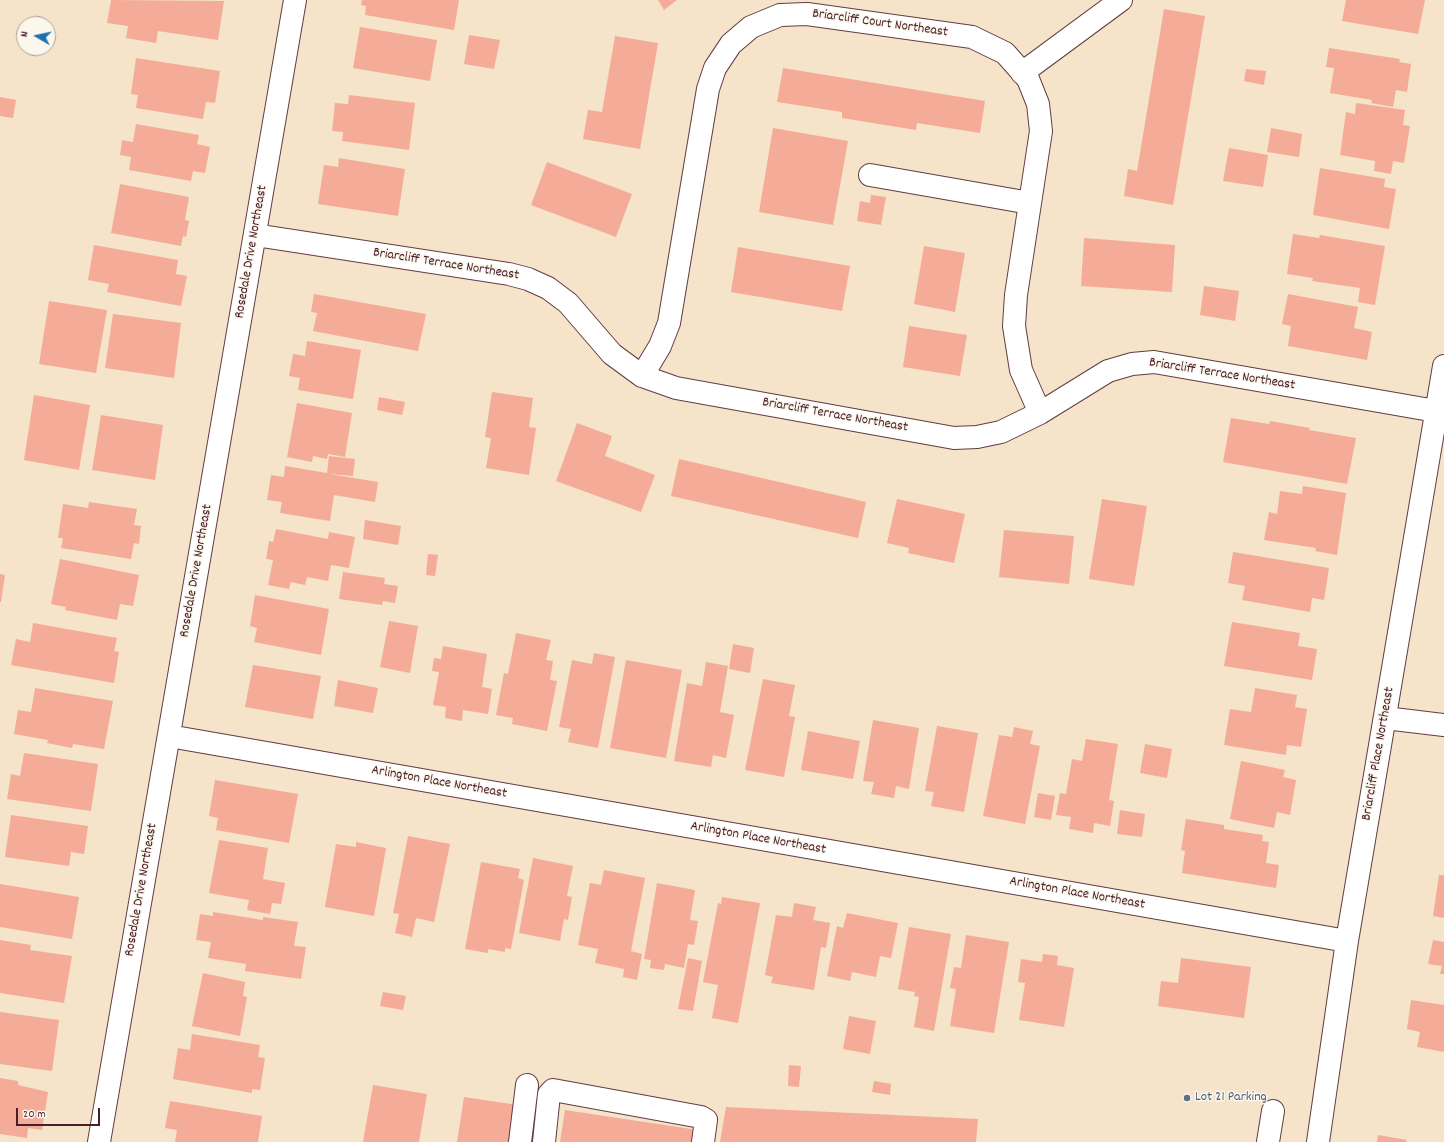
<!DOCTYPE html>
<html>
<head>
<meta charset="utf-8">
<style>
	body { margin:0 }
	#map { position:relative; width:1444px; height:1142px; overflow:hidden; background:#f5e3ca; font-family:Dekko,sans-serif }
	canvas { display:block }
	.north { position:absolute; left:16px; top:16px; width:40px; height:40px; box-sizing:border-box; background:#fbf7ec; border:1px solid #b4a19f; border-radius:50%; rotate:279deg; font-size:11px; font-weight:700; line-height:16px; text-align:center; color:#4a1f2b }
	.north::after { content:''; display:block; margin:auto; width:14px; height:18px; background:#1f6fb2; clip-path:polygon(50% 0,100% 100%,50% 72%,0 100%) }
	.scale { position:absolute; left:16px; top:1108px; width:84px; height:18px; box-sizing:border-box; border:2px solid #4a1f2b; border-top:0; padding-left:5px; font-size:12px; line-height:14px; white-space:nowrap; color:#4a1f2b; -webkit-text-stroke:3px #fbf7ec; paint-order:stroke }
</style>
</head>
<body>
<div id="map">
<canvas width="1444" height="1142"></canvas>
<div class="north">N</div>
<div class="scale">20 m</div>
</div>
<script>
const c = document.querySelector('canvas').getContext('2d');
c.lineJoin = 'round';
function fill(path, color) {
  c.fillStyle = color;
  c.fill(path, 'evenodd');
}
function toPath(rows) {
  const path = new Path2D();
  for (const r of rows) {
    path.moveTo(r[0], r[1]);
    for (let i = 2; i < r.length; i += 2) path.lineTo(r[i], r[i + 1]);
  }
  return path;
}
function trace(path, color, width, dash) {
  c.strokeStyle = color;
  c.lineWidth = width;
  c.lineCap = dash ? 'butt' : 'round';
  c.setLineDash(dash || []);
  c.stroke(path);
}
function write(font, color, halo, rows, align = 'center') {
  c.font = font + ' Dekko,sans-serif';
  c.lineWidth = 3;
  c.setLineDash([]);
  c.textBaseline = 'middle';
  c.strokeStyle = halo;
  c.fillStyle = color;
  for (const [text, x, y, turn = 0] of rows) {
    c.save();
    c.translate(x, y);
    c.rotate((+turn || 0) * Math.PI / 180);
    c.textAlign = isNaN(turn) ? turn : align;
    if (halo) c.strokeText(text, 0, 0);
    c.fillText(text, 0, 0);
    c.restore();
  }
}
const building = toPath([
	[111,0,224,1,218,40,158,31,156,43,126,38,128,26,107,23],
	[362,0,459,0,454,30,365,15,366,6,361,5],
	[658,0,677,0,664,10],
	[1346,0,1425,0,1418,34,1342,21],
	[1164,9,1205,16,1173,205,1124,196,1128,169,1137,171],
	[360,27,437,40,430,81,353,68],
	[469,35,500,40,494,69,464,64],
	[615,36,658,43,640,149,583,139,588,110,602,112],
	[1329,48,1400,59,1399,62,1411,64,1407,92,1396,90,1393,107,1371,103,1372,100,1330,93,1334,68,1326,67],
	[136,58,220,71,215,103,206,102,203,119,136,108,138,95,131,94],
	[783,68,985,101,980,133,917,123,916,130,842,118,842,112,777,102],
	[1246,69,1266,71,1264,85,1244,81],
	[349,95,415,103,409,150,342,141,343,132,332,131,335,103,348,104],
	[0,97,16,100,13,118,0,116],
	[1356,103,1405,110,1403,125,1410,126,1404,163,1393,161,1391,174,1374,171,1375,161,1340,155,1346,112,1355,114],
	[136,124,199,135,197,144,210,147,205,173,193,171,191,181,129,170,131,157,120,155,122,140,133,142],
	[773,128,848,141,833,225,759,212],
	[1271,128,1302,134,1299,157,1267,152],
	[1229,148,1268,155,1263,187,1223,181],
	[339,158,405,169,398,216,318,204,324,165,338,167],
	[547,162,632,194,616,237,531,205],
	[1320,168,1385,179,1384,187,1396,189,1389,229,1313,215],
	[120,184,189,197,185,220,189,221,186,237,183,236,181,246,111,233],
	[871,195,886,197,881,225,857,221,860,201,870,203],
	[1293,234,1319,238,1320,235,1385,246,1375,305,1358,302,1360,288,1312,281,1313,278,1287,274],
	[1084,238,1175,245,1172,292,1081,286],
	[94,245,178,260,176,274,187,276,181,306,107,292,109,284,88,280],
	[924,246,965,253,955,312,914,304],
	[738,247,850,266,842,311,731,292],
	[1204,286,1239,291,1235,321,1200,315],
	[314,294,426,314,418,351,313,331,317,313,311,312],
	[1288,294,1358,307,1354,328,1372,332,1367,360,1288,346,1291,326,1282,324],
	[49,301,107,310,96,373,39,364],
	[113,314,181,323,174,378,105,368],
	[909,326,967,335,960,376,903,367],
	[307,341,361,350,353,399,298,390,300,378,289,376,293,354,305,356],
	[492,392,533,398,529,427,536,428,529,475,486,468,491,438,485,437],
	[34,395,90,405,79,470,24,460],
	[379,397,405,402,402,415,377,410],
	[297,403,352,413,345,457,328,454,327,459,313,456,312,462,287,457],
	[101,415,163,425,155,480,92,470],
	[1231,418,1269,424,1270,421,1310,428,1309,430,1356,438,1347,484,1223,462],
	[577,423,612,436,605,456,655,475,641,512,556,481],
	[329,456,355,459,353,476,329,474,378,482,375,502,334,495,330,521,280,513,282,502,267,500,271,475,284,477,285,466,327,473],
	[679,459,866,502,858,538,671,496],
	[1303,486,1346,493,1337,555,1315,551,1316,548,1264,540,1269,512,1277,514,1280,491,1302,494],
	[897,499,965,514,954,563,908,553,909,548,887,543],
	[1102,499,1147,506,1134,586,1089,579],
	[89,502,137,509,134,525,141,526,139,544,134,543,131,559,61,548,63,538,58,538,63,504,88,508],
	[365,520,401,526,398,545,363,539],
	[276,529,328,539,329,532,355,537,349,568,331,565,328,581,307,577,305,585,291,582,289,589,268,585,273,560,266,559,269,541,273,542],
	[1004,530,1074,536,1069,584,999,577],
	[1233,552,1329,568,1324,600,1312,598,1310,612,1242,600,1245,586,1228,583],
	[428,554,438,555,435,576,426,575],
	[60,559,139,575,133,606,120,604,117,620,65,610,66,607,51,604],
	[343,572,385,578,384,584,398,586,395,603,383,601,382,605,339,599],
	[0,574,5,575,1,602,0,602],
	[255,595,329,609,321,655,254,642,257,628,250,626],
	[389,621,418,626,410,673,380,667],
	[1232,622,1300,633,1298,646,1317,649,1312,680,1224,666],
	[33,623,117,638,114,651,119,652,114,683,11,665,16,639,30,642],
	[516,633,551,640,546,660,553,661,550,680,557,681,547,731,512,724,513,718,496,715,504,673,508,674],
	[733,644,754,648,750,673,729,669],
	[443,646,487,654,482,687,492,689,488,714,463,710,462,721,445,718,446,707,433,705,439,672,432,671,434,658,441,659],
	[594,653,615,657,598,748,568,742,571,729,559,727,572,660,592,664],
	[626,660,682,670,666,758,610,748],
	[706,662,728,666,720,712,734,715,726,758,713,755,711,767,674,761,687,683,702,686],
	[253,665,321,676,313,719,245,707],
	[763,679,795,685,789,716,795,717,784,777,745,770],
	[338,680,378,688,373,713,334,706],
	[35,688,113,701,104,749,73,744,72,748,47,743,48,740,14,734,18,710,31,712],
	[1255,688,1297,695,1295,707,1307,709,1301,747,1287,745,1286,755,1224,745,1230,709,1251,712],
	[873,720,919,728,909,789,896,786,894,798,871,794,874,782,863,781],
	[937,726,978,733,964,812,931,806,934,792,925,791],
	[1014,727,1033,731,1030,744,1040,746,1025,824,983,816,999,735,1012,737],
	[808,731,860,741,853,779,801,770],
	[1086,739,1118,744,1109,800,1114,801,1110,826,1094,823,1093,833,1069,829,1071,817,1056,815,1060,793,1066,794,1072,759,1082,761],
	[1145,744,1172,749,1167,778,1140,773],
	[24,753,98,764,91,811,7,799,11,774,20,776],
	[1241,761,1285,770,1283,777,1296,780,1290,815,1277,812,1274,828,1230,819],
	[215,780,298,794,289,843,216,830,218,818,209,816],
	[1038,793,1055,796,1051,820,1034,817],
	[1120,810,1145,814,1142,837,1117,834],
	[11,815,88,826,84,854,71,852,69,866,5,857],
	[1186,819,1224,825,1224,829,1263,835,1262,841,1269,842,1266,863,1279,865,1276,888,1182,873,1185,851,1181,850],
	[408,836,450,844,434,922,416,918,412,937,395,933,399,914,393,913],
	[219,840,268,848,263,879,285,883,281,904,272,903,270,914,247,910,249,900,209,893],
	[356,842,386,848,374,916,325,907,336,844,356,847],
	[533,858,573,866,567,896,572,897,568,920,564,919,560,941,519,933],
	[481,862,520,869,518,878,524,880,511,949,505,948,505,952,488,949,488,953,465,949],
	[604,870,645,878,631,951,642,954,637,980,623,977,624,969,595,963,598,949,578,945,590,883,601,885],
	[1439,875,1444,875,1444,918,1433,916],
	[657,883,695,890,690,920,698,921,694,945,688,944,684,968,665,964,664,970,650,968,651,960,644,959],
	[0,884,79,897,72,939,0,927],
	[722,897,760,903,738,1023,712,1018,718,985,703,982,718,903,721,904],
	[794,903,816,907,813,920,830,923,826,948,821,947,814,990,771,983,773,977,765,975,776,915,792,917],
	[213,912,263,920,263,917,298,922,294,946,306,947,301,979,245,971,246,964,208,958,211,942,196,940,200,914,213,916],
	[847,913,898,923,891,958,880,956,876,977,852,972,850,981,827,976,837,926,843,928],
	[909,927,951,934,934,1031,914,1027,919,997,914,996,915,992,898,989],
	[966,935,1009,942,994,1033,950,1026,956,989,950,988,954,967,961,968],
	[0,940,31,945,30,950,72,956,64,1003,0,993],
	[1433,940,1444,942,1444,974,1440,974,1442,966,1428,964],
	[1043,954,1058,956,1057,965,1074,968,1064,1027,1019,1020,1025,983,1018,982,1021,959,1042,962],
	[688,958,702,961,693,1011,678,1009],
	[1181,958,1251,967,1244,1018,1158,1006,1161,981,1178,983],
	[203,973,245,982,243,996,247,997,240,1036,192,1026],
	[383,992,406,996,403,1010,380,1006],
	[1411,1000,1444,1005,1444,1052,1417,1047,1420,1032,1407,1029],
	[0,1012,59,1020,52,1071,0,1064],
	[849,1016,876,1021,870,1054,843,1049],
	[192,1034,260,1045,258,1057,265,1058,260,1090,252,1089,252,1093,173,1079,178,1048,190,1050],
	[789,1065,801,1066,799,1087,788,1086],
	[0,1078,18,1081,18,1085,48,1092,42,1130,28,1128,27,1138,0,1134],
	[874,1081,891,1084,890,1095,872,1092],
	[373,1085,427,1094,419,1142,363,1142],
	[464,1097,518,1105,513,1142,457,1142],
	[170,1101,262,1116,258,1142,175,1142,177,1130,165,1128],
	[726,1107,978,1119,976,1142,720,1142],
	[565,1110,698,1130,696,1142,560,1142],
	[1378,1135,1407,1140,1406,1142,1377,1142]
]);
const minor = toPath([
	[1022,73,1121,0],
	[870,175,1030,203],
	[255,235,509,274,528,279,548,288,568,303,612,354,642,376,676,388,954,438,977,437,1001,432,1040,413,1108,371,1132,364,1154,362,1436,411],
	[642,376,660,346,669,323,708,89,715,68,731,44,751,27,780,15,807,14,972,37,1005,53,1028,79,1038,104,1041,131,1016,295,1014,326,1021,370,1040,413],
	[1385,718,1444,725],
	[169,736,1347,941],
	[99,1142,295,0],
	[520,1142,527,1085],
	[544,1142,549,1094,553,1090,701,1117,706,1120,703,1142],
	[1268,1142,1273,1111],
	[1318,1142,1347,941,1444,366]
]);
const markers = [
	[1187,1098,4,"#5c6f8a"]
];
const streetNames = [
	["Briarcliff Court Northeast",880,24,8],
	["Rosedale Drive Northeast",252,252,-80],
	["Briarcliff Terrace Northeast",446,265,9],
	["Briarcliff Terrace Northeast",1222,375,9],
	["Briarcliff Terrace Northeast",835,416,10],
	["Rosedale Drive Northeast",197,571,-80],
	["Briarcliff Place Northeast",1379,754,-80],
	["Arlington Place Northeast",439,783,10],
	["Arlington Place Northeast",758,839,10],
	["Rosedale Drive Northeast",142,890,-80],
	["Arlington Place Northeast",1077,894,10]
];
const serviceNames = [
	["Lot 21 Parking",1195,1098]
];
fill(building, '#f4ac99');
trace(minor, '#643c43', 24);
trace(minor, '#fff', 22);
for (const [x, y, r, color] of markers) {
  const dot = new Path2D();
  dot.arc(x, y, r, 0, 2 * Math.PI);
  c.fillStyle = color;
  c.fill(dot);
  trace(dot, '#fbf7ec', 1.5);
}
write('14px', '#4a1f2b', '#fbf7ec', streetNames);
write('14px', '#4e5e75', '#fbf7ec', serviceNames, 'left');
</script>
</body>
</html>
